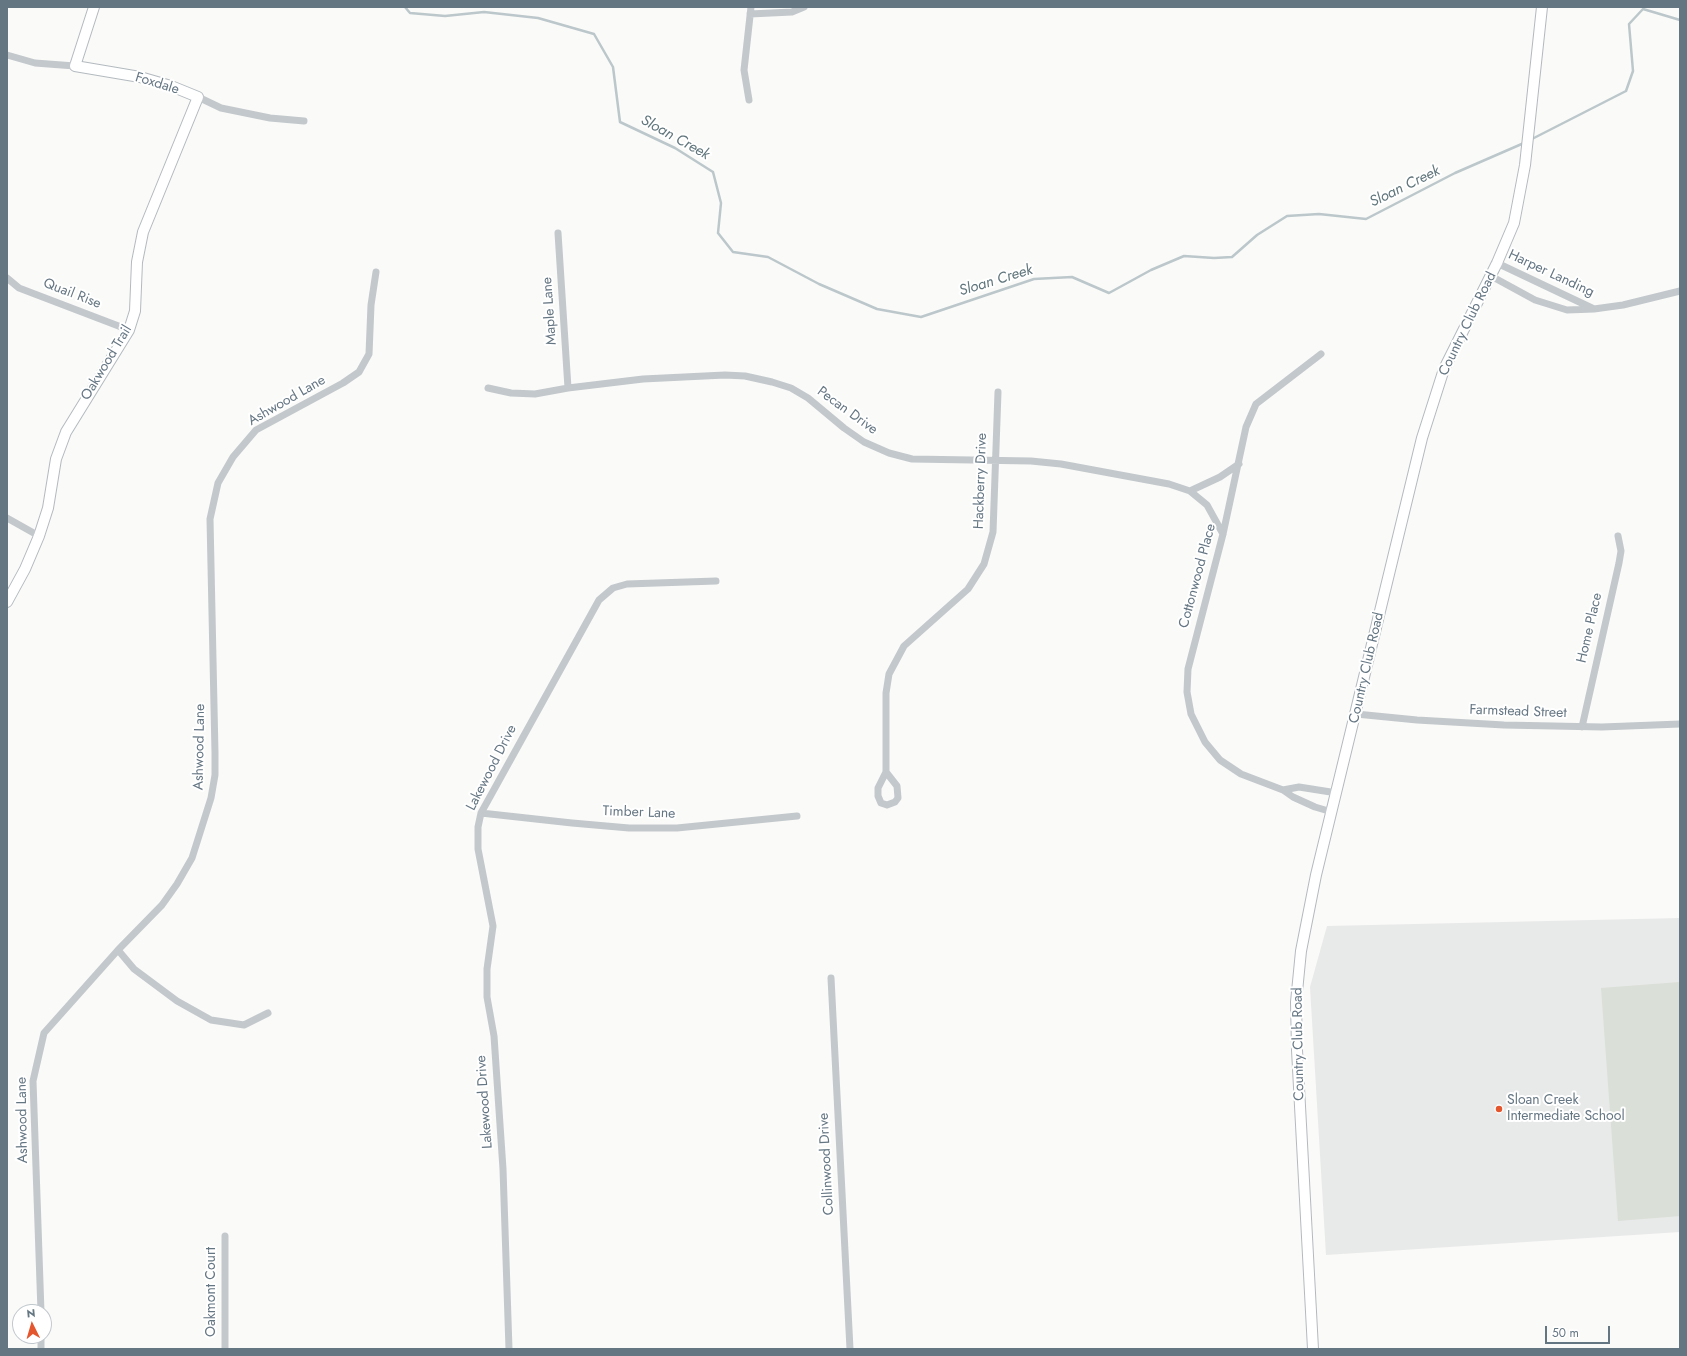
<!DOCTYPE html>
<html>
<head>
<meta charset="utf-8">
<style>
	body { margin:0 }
	#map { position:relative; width:1687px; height:1356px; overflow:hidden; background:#fafaf8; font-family:Jost,sans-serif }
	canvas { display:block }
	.frame { position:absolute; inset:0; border:8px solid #657683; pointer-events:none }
	.north { position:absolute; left:12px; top:1304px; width:40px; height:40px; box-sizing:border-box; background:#fff; border:1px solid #c1c8cd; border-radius:50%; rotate:355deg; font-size:11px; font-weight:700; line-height:16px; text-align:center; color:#657683 }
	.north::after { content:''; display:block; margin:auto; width:14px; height:18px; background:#e4572e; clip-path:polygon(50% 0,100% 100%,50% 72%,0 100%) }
	.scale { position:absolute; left:1545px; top:1326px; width:65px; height:18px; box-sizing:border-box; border:2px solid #657683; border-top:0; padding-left:5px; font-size:12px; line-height:14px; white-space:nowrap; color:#657683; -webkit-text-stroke:3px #fff; paint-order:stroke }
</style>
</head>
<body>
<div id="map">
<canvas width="1687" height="1356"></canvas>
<div class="frame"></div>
<div class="north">N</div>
<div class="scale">50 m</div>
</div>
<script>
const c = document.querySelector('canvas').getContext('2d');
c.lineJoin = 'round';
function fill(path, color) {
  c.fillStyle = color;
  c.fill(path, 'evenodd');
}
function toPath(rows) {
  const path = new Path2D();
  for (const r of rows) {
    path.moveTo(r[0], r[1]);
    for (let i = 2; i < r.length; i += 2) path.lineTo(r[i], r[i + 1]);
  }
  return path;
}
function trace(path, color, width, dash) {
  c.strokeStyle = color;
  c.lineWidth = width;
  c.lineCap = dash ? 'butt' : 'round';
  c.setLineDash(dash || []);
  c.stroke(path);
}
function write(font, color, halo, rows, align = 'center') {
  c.font = font + ' Jost,sans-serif';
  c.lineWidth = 4;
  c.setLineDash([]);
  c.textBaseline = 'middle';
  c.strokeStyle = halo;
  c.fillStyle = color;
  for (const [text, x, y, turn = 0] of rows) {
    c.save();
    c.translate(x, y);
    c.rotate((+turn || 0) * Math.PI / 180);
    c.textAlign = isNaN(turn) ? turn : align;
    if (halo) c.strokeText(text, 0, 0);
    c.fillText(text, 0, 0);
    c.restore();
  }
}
const built = toPath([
	[1680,918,1680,1232,1326,1255,1310,987,1327,926]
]);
const green = toPath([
	[1680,982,1680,1216,1618,1221,1601,988]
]);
const stream = toPath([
	[405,7,410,13,445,16,484,12,538,18,594,34,613,67,620,122,675,148,713,172,721,203,718,233,733,252,768,257,819,284,877,309,921,317,1034,279,1072,277,1109,293,1151,270,1184,256,1214,258,1232,257,1257,235,1287,216,1319,214,1366,219,1455,173,1524,143],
	[1530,140,1626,91,1633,71,1629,24,1643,9,1680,20]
]);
const street = toPath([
	[750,14,792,12,804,7],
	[7,55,35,63,75,66],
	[198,97,221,108,270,118,304,121],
	[749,100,744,70,751,7],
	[558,233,568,388],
	[1497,263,1592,308],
	[1491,276,1535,300,1567,310,1594,309,1623,305,1680,291],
	[7,278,19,288,129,330],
	[488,388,511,393,535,394,568,388,643,379,725,375,745,376,772,382,791,388,808,398,844,428,864,442,889,453,912,459,1031,461,1061,464,1169,484,1190,491,1207,505,1223,534],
	[1190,491,1220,477,1239,464],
	[7,518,39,536],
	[1356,714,1417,720,1504,725,1602,727,1680,724],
	[1582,727,1619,563,1621,551,1618,536],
	[886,772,897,786,898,798,895,802,887,805,881,803,878,796,878,788,886,772,886,693,889,674,904,646,968,589,984,564,993,532,998,392],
	[1283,790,1241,774,1220,760,1205,742,1191,714,1187,692,1188,669,1223,534,1246,427,1256,404,1321,354],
	[1332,812,1315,807,1293,797,1283,790,1299,787,1337,793],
	[481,813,572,823,629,828,677,828,797,816],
	[118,950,134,969,177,1001,211,1020,244,1025,268,1013],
	[831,978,850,1349],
	[225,1236,225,1349],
	[41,1312,33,1081,44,1033,118,950,162,905,177,884,192,858,211,798,215,775,215,753,210,519,218,483,233,457,256,430,343,383,359,372,369,354,371,305,376,272],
	[41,1336,41,1349],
	[509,1349,503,1169,494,1036,487,997,487,969,493,926,478,849,478,827,481,813,599,600,613,588,627,584,716,581]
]);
const secondary = toPath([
	[7,602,25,569,39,536,48,508,56,459,66,432,129,330,135,311,137,262,143,232,198,97,171,86,140,77,75,66,94,7],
	[1313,1349,1297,1050,1296,1002,1301,951,1316,875,1422,438,1444,369,1497,263,1514,223,1525,165,1542,7]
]);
const markers = [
	[1499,1109,4,"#e4572e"]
];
const streetNames = [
	["Foxdale",157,84,17],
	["Harper Landing",1551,274,25],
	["Quail Rise",72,294,21],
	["Maple Lane",550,311,-94],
	["Country Club Road",1468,324,-64],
	["Oakwood Trail",107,363,-59],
	["Ashwood Lane",287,401,-30],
	["Pecan Drive",847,411,36],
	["Hackberry Drive",981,481,-88],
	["Cottonwood Place",1198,576,-75],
	["Home Place",1590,628,-77],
	["Country Club Road",1367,668,-77],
	["Farmstead Street",1518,712,2],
	["Ashwood Lane",200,747,-89],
	["Lakewood Drive",492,768,-63],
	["Timber Lane",639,813,2],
	["Country Club Road",1299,1044,-91],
	["Lakewood Drive",485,1102,-94],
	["Ashwood Lane",23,1120,-91],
	["Collinwood Drive",827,1164,-93],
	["Oakmont Court",212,1292,-90]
];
const poiNames = [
	["Sloan Creek",1507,1101],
	["Intermediate School",1507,1117]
];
const waterNames = [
	["Sloan Creek",675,138,29],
	["Sloan Creek",1405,187,-26],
	["Sloan Creek",996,281,-17]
];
fill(built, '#e8e9e9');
fill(green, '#dadfd7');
trace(stream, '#bbc7cb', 2.5);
trace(secondary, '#b3babf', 12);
trace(street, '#c3c8cc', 7);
trace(secondary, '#fff', 10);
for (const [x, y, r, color] of markers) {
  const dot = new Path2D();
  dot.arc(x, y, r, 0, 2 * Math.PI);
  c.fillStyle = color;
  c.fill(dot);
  trace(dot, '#fff', 1.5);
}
write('14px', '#657683', '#fff', streetNames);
write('14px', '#657683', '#fff', poiNames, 'left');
write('italic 15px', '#60757c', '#fff', waterNames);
</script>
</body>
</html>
